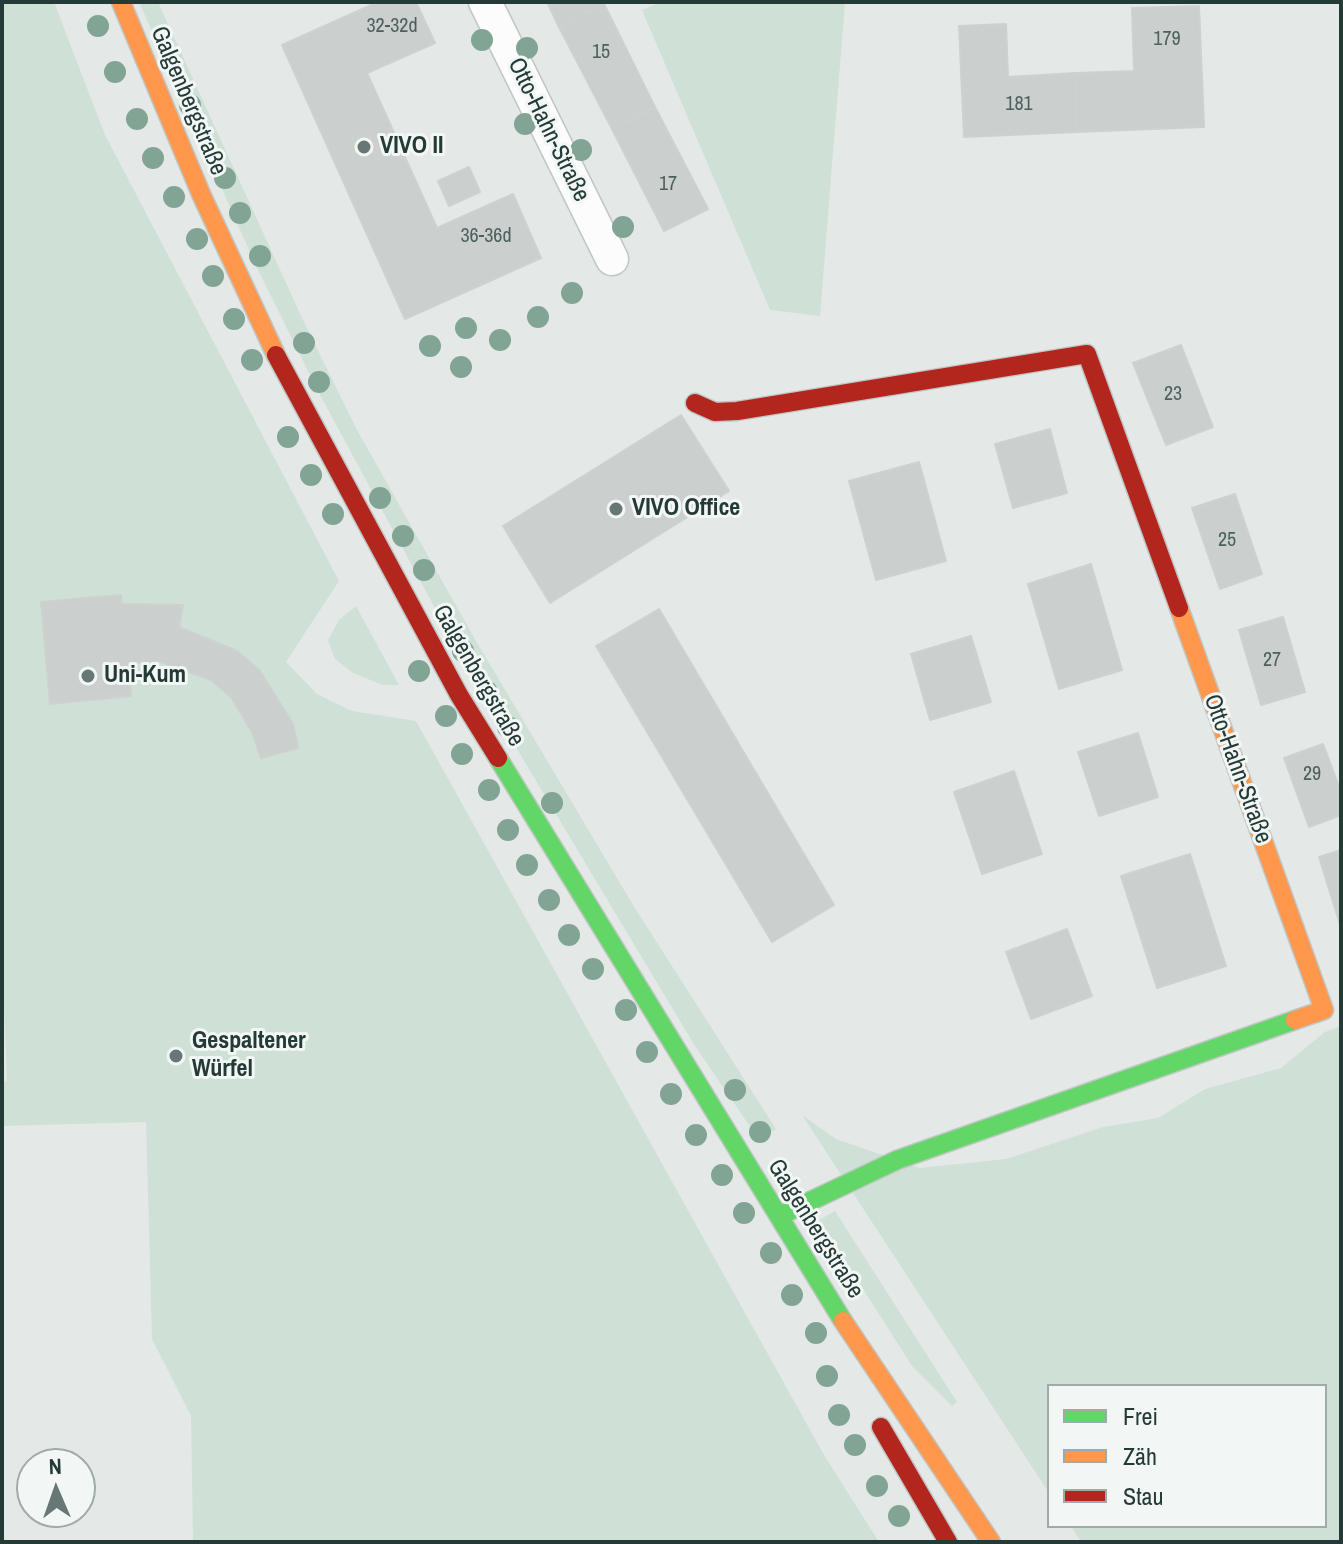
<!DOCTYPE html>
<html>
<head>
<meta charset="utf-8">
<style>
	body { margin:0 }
	#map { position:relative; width:1343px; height:1544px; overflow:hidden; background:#e4e9e7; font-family:"Archivo Narrow",sans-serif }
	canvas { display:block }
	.frame { position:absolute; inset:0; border:4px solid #243a37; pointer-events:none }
	.legend { position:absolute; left:1047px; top:1384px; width:280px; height:144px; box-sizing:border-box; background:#f2f7f5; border:2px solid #a0aba9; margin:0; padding:10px 14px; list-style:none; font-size:24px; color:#243a37 }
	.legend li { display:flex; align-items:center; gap:16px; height:40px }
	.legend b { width:40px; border:2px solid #a0aba9 }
	.north { position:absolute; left:16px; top:1448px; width:80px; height:80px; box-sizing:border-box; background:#f2f7f5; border:2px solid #a0aba9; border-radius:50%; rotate:358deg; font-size:22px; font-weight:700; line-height:32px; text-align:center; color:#243a37 }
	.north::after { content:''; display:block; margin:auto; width:28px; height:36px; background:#677775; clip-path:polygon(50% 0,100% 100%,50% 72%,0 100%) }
</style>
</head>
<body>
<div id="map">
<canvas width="1343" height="1544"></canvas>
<div class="frame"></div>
<ul class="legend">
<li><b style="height:10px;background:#63d668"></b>Frei</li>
<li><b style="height:10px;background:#ff974d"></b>Zäh</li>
<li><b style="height:10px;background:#b3261e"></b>Stau</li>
</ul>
<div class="north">N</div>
</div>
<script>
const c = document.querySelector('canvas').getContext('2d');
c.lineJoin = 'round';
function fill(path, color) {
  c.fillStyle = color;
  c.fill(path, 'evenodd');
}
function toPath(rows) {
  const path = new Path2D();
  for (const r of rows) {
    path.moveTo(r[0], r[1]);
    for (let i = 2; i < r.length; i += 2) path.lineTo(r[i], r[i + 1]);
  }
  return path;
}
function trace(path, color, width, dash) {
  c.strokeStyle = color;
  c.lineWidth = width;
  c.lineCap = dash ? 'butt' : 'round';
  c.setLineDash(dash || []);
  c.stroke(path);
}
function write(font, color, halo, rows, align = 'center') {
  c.font = font + ' "Archivo Narrow",sans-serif';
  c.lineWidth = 6;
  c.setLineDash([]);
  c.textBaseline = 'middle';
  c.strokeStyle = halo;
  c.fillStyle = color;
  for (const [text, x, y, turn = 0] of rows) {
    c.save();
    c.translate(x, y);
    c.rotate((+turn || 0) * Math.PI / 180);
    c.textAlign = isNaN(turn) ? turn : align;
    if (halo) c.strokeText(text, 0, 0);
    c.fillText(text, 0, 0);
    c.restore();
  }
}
const green = toPath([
	[2,2,54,2,105,135,339,581,286,662,317,694,352,711,416,721,824,1455,879,1542,193,1542,191,1416,152,1339,146,1122,2,1126,2,1082,7,1081,2,956],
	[139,2,158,2,302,318,357,430,476,641,633,905,776,1129,758,1138,695,1046,457,649,318,391,257,268],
	[661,2,845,2,820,316,770,310,642,10],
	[356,606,399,685,383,685,353,673,335,659,328,640,339,620],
	[1341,1026,1341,1542,1081,1542,1071,1526,1325,1526,1325,1386,1049,1386,1049,1493,802,1115,836,1139,920,1168,1006,1159,1103,1127,1158,1118,1205,1089,1281,1068,1325,1032],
	[835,1211,957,1402,952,1406,912,1366,819,1220]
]);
const building = toPath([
	[378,2,416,2,435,43,367,73,437,228,513,194,541,258,405,319,282,45,378,2],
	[547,2,602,2,604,4,559,27,547,2],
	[604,4,655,107,612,129,559,27,604,4],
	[1199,6,1204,127,1077,132,1075,73,1134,71,1132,8,1199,6],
	[1006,24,1008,77,1075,73,1077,132,964,137,959,26,1006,24],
	[655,107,708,209,664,231,612,129,655,107],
	[469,167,480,192,449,206,438,181,469,167],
	[1181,345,1213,427,1166,445,1133,363,1181,345],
	[681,415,729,491,550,603,503,526,681,415],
	[1050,429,1067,493,1013,508,995,444,1050,429],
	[919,462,946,561,876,580,849,481,919,462],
	[1235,494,1262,574,1220,589,1192,508,1235,494],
	[1091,564,1122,670,1059,689,1028,584,1091,564],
	[121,595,122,604,183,605,179,627,237,651,260,671,293,724,298,748,261,758,252,732,231,697,211,680,158,661,128,663,131,696,50,704,41,602,121,595],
	[659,609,834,905,772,942,596,646,659,609],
	[1283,617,1305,692,1261,705,1239,630,1283,617],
	[971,636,991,702,930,720,911,654,971,636],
	[1138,733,1158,797,1099,816,1078,752,1138,733],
	[1323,744,1341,792,1341,815,1309,827,1284,758,1323,744],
	[1014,771,1042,854,982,874,954,792,1014,771],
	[1341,850,1341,928,1319,857,1341,850],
	[1190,854,1226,966,1157,988,1121,876,1190,854],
	[1067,929,1092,996,1031,1019,1006,952,1067,929]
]);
const street = toPath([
	[485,2,612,259]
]);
const fast = toPath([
	[498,758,843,1321],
	[779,1216,897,1160,1295,1020]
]);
const slow = toPath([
	[121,2,201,194,276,355],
	[1179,608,1324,1010,1295,1020],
	[843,1321,991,1542]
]);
const jam = toPath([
	[276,355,459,695,498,758],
	[695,403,715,412,737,411,1087,354,1179,608],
	[881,1427,948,1542]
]);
const trees = [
	[98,26],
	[482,40],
	[527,48],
	[115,72],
	[190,105],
	[137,119],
	[525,124],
	[581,150],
	[153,158],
	[225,178],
	[174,197],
	[240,213],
	[623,227],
	[197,239],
	[260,256],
	[213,276],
	[572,293],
	[538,317],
	[234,319],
	[466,328],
	[500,340],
	[304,343],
	[430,346],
	[252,360],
	[461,367],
	[319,382],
	[288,437],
	[311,475],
	[380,498],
	[333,514],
	[403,536],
	[424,570],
	[463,651],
	[419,671],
	[487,692],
	[446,716],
	[508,727],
	[462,754],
	[489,790],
	[552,803],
	[508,830],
	[527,865],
	[549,900],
	[569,935],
	[593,969],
	[626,1010],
	[647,1052],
	[735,1090],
	[671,1094],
	[760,1132],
	[696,1135],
	[722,1175],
	[744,1213],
	[771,1253],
	[792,1295],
	[816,1333],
	[827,1376],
	[839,1415],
	[855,1445],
	[877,1486],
	[899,1516]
];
const markers = [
	[364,147,8,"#677775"],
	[616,509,8,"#677775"],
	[88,676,8,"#677775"],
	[176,1056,8,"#677775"]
];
const numberNames = [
	["32-32d",392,27],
	["179",1167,40],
	["15",601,53],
	["181",1019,105],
	["17",668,185],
	["36-36d",486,237],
	["23",1173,395],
	["25",1227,541],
	["27",1272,661],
	["29",1312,775]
];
const streetNames = [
	["Galgenbergstraße",188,101,67],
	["Otto-Hahn-Straße",548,130,64],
	["Galgenbergstraße",478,676,60],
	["Otto-Hahn-Straße",1237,769,70],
	["Galgenbergstraße",815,1229,58]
];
const poiNames = [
	["VIVO II",380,147],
	["VIVO Office",632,509],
	["Uni-Kum",104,676],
	["Gespaltener",192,1042],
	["Würfel",192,1070]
];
fill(green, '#cfe0d6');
fill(building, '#cbd0ce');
trace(building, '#cdd1d0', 2);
trace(street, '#c1c6c4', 35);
trace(fast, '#c0c6c4', 21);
trace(slow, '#c0c6c4', 21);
trace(jam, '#c0c6c4', 21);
trace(street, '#fbfcfb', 32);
trace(fast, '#63d668', 18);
trace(slow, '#ff974d', 18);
trace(jam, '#b3261e', 18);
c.fillStyle = '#82a494';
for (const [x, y] of trees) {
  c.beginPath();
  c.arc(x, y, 11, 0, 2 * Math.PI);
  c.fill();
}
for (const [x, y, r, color] of markers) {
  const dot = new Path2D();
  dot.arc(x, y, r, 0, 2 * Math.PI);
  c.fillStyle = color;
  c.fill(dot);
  trace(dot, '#f2f7f5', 3);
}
write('20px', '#4e605e', null, numberNames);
write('24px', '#243a37', '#f2f7f5', streetNames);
write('bold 24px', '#243a37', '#f2f7f5', poiNames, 'left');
</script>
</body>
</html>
